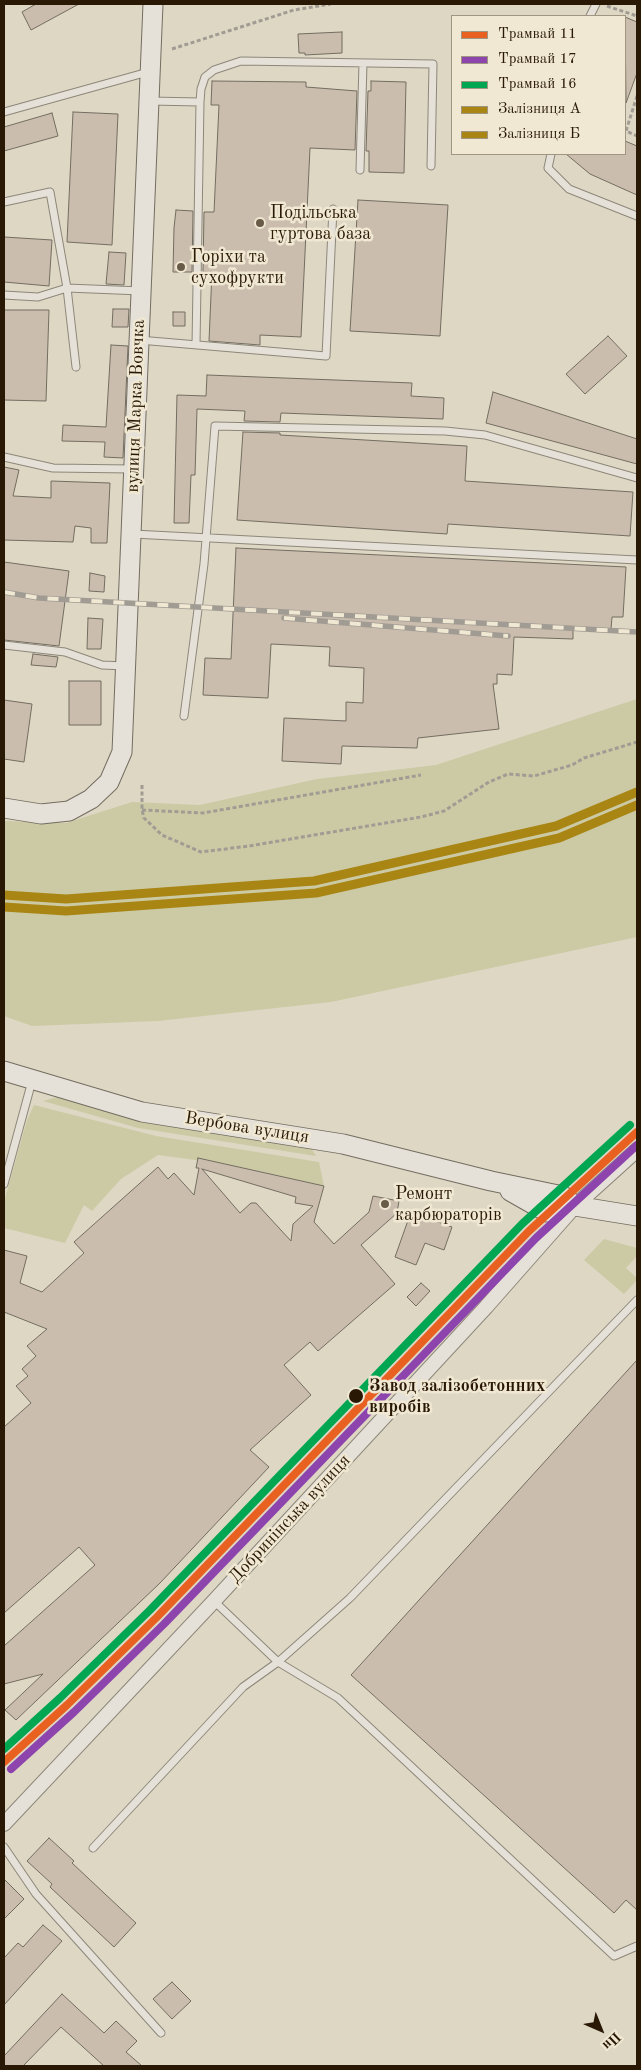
<!DOCTYPE html>
<html>
<head>
<meta charset="utf-8">
<style>
	body { margin:0 }
	#map { position:relative; width:641px; height:2070px; overflow:hidden; background:#ded7c4; font-family:"Old Standard TT",serif }
	canvas { display:block }
	.frame { position:absolute; inset:0; border:5px solid #281804; pointer-events:none }
	.legend { position:absolute; left:451px; top:15px; width:175px; height:140px; box-sizing:border-box; background:#f0e8d2; border:1px solid #a09580; margin:0; padding:6px 9px; list-style:none; font-size:15px; color:#281804 }
	.legend li { display:flex; align-items:center; gap:10px; height:25px }
	.legend b { width:25px; border:1px solid #a09580 }
	.north { position:absolute; left:576px; top:2005px; width:50px; height:50px; -webkit-text-stroke:4px #f0e8d2; paint-order:stroke; rotate:136deg; font-size:14px; font-weight:700; line-height:20px; text-align:center; color:#281804 }
	.north::after { content:''; display:block; margin:auto; width:18px; height:22px; background:#281804; clip-path:polygon(50% 0,100% 100%,50% 72%,0 100%) }
</style>
</head>
<body>
<div id="map">
<canvas width="641" height="2070"></canvas>
<div class="frame"></div>
<ul class="legend">
<li><b style="height:6px;background:#e86120"></b>Трамвай 11</li>
<li><b style="height:6px;background:#8e44ad"></b>Трамвай 17</li>
<li><b style="height:6px;background:#00a651"></b>Трамвай 16</li>
<li><b style="height:6px;background:#a98514"></b>Залізниця A</li>
<li><b style="height:6px;background:#a98514"></b>Залізниця Б</li>
</ul>
<div class="north">Пн</div>
</div>
<script>
const c = document.querySelector('canvas').getContext('2d');
c.lineJoin = 'round';
function fill(path, color) {
  c.fillStyle = color;
  c.fill(path, 'evenodd');
}
function toPath(rows) {
  const path = new Path2D();
  for (const r of rows) {
    path.moveTo(r[0], r[1]);
    for (let i = 2; i < r.length; i += 2) path.lineTo(r[i], r[i + 1]);
  }
  return path;
}
function trace(path, color, width, dash) {
  c.strokeStyle = color;
  c.lineWidth = width;
  c.lineCap = dash ? 'butt' : 'round';
  c.setLineDash(dash || []);
  c.stroke(path);
}
function write(font, color, halo, rows, align = 'center') {
  c.font = font + ' "Old Standard TT",serif';
  c.lineWidth = 5;
  c.setLineDash([]);
  c.textBaseline = 'middle';
  c.strokeStyle = halo;
  c.fillStyle = color;
  for (const [text, x, y, turn = 0] of rows) {
    c.save();
    c.translate(x, y);
    c.rotate((+turn || 0) * Math.PI / 180);
    c.textAlign = isNaN(turn) ? turn : align;
    if (halo) c.strokeText(text, 0, 0);
    c.fillText(text, 0, 0);
    c.restore();
  }
}
const green = toPath([
	[637,699,637,937,331,1002,158,1021,32,1026,4,1016,4,821,66,823,132,802,200,805,317,779,436,765],
	[57,1097,125,1116,311,1148,316,1156,138,1128,43,1101],
	[34,1105,156,1136,319,1162,324,1186,225,1164,158,1155,121,1179,92,1211,84,1205,65,1243,4,1228,4,1202,27,1120],
	[604,1239,637,1248,637,1256,626,1268,637,1278,637,1280,624,1294,584,1260]
]);
const building = toPath([
	[36,4,79,4,31,30,22,12,36,4],
	[625,17,637,22,637,73,626,103,625,17],
	[342,32,342,53,305,55,305,53,299,53,298,34,342,32],
	[212,81,306,82,306,87,357,91,355,150,310,148,301,337,260,335,260,345,209,341,212,272,203,272,204,212,214,212,219,105,211,105,212,81],
	[371,81,406,82,404,173,369,172,369,151,366,151,368,91,371,91,371,81],
	[73,112,118,114,112,245,67,242,73,112],
	[52,113,58,136,4,151,4,127,52,113],
	[625,141,637,146,637,195,590,174,566,154,625,154,625,141],
	[358,200,448,205,440,336,350,331,358,200],
	[176,210,193,211,192,272,173,272,174,228,176,210],
	[4,237,52,240,49,286,4,282,4,237],
	[109,252,126,253,124,285,106,284,109,252],
	[113,309,129,309,128,327,112,327,113,309],
	[4,310,49,310,46,401,4,400,4,310],
	[173,312,185,312,185,326,173,326,173,312],
	[608,336,627,356,585,394,566,374,608,336],
	[111,345,128,346,123,458,104,457,105,442,62,441,63,425,106,427,111,345],
	[207,375,412,383,411,396,444,398,443,419,281,413,280,422,244,421,245,411,197,409,195,475,191,475,189,523,174,523,177,395,206,396,207,375],
	[493,392,637,439,637,464,486,423,493,392],
	[243,432,280,433,280,435,467,446,465,481,633,492,630,536,448,524,447,534,237,520,243,432],
	[4,467,19,470,13,496,51,498,51,481,110,483,107,543,91,543,91,528,75,526,73,542,4,540,4,467],
	[236,548,626,567,623,617,612,617,611,629,573,627,573,639,514,637,512,675,497,674,497,684,493,684,499,729,418,738,417,748,342,746,341,764,282,761,284,718,346,721,346,702,363,703,364,668,329,666,330,647,271,644,268,698,203,695,205,658,231,659,236,548],
	[4,562,69,571,59,646,4,640,4,562],
	[90,573,105,576,104,592,89,591,90,573],
	[88,618,103,619,101,649,87,649,88,618],
	[33,654,58,657,56,667,31,665,33,654],
	[69,681,101,681,101,725,69,725,69,681],
	[4,700,32,704,24,762,4,759,4,700],
	[198,1158,324,1186,314,1222,334,1244,369,1212,373,1196,399,1201,397,1213,361,1245,395,1284,318,1351,310,1342,284,1365,311,1395,250,1450,269,1467,160,1583,16,1720,5,1710,43,1674,4,1684,4,1646,95,1565,79,1547,4,1613,4,1427,31,1403,16,1386,28,1376,22,1369,36,1356,27,1346,47,1329,4,1312,4,1250,27,1256,20,1283,42,1292,84,1253,74,1242,158,1167,168,1179,174,1173,194,1195,199,1168,196,1168,198,1158],
	[202,1169,296,1197,295,1203,313,1206,293,1224,291,1241,256,1203,251,1203,240,1213,202,1169],
	[411,1212,452,1227,444,1250,425,1243,416,1265,395,1257,411,1212],
	[421,1283,430,1291,416,1306,407,1297,421,1283],
	[637,1360,637,1910,626,1900,614,1913,351,1675,637,1360],
	[49,1838,74,1861,72,1863,136,1923,114,1947,50,1887,52,1884,27,1861,49,1838],
	[4,1879,24,1899,4,1919,4,1879],
	[43,1925,62,1941,4,2005,4,1958,18,1943,23,1947,43,1925],
	[172,1982,191,2001,172,2019,153,1999,172,1982],
	[62,1994,104,2033,116,2021,137,2041,126,2052,142,2066,104,2066,61,2027,23,2066,4,2066,4,2056,62,1994]
]);
const path = toPath([
	[607,6,637,16],
	[172,49,294,10,331,4],
	[637,96,626,131,637,136],
	[142,785,142,810,144,818,162,835,201,852,249,846,421,817,444,811,489,782,508,774,534,776,572,765,584,758,637,742],
	[142,810,203,813,421,775]
]);
const lane = toPath([
	[590,16,596,4],
	[150,101,200,102,201,89,205,77,214,70,241,61,433,64,431,166],
	[4,112,148,72],
	[551,154,548,168,569,189,637,216],
	[360,170,363,63],
	[4,202,50,192,67,288,76,367],
	[4,295,38,297,67,288,141,291],
	[139,340,326,356,333,209],
	[196,345,200,102],
	[4,457,53,468,132,469],
	[133,534,637,560],
	[4,645,65,652,102,665,125,666],
	[184,716,204,564,215,426,445,431,485,435,637,478],
	[4,1184,32,1081],
	[214,1601,278,1662,338,1698,614,1956,637,1946],
	[4,1847,36,1894,161,2033],
	[93,1848,243,1687,278,1662,350,1598,637,1300]
]);
const street = toPath([
	[4,1824,214,1601,486,1307,575,1206,637,1150]
]);
const secondary = toPath([
	[4,808,41,814,69,811,91,799,109,782,122,752,153,4],
	[4,1071,142,1112,343,1144,491,1181,563,1196,575,1206],
	[510,1191,547,1212,575,1206,637,1216]
]);
const rail = toPath([
	[4,592,39,598,637,632],
	[284,618,508,636]
]);
const rail1 = toPath([
	[4,895,66,899,314,881,556,826,637,792]
]);
const rail2 = toPath([
	[4,907,66,911,316,893,559,838,637,805]
]);
const tram1 = toPath([
	[4,1762,67,1705,157,1617,529,1231,637,1132]
]);
const tram2 = toPath([
	[11,1769,74,1712,164,1624,536,1238,637,1145]
]);
const tram3 = toPath([
	[4,1749,60,1698,150,1610,522,1224,630,1125]
]);
const markers = [
	[260,223,5,"#685b47"],
	[181,267,5,"#685b47"],
	[385,1204,5,"#685b47"],
	[356,1396,8,"#281804"]
];
const poiNames = [
	["Подільська",270,213],
	["гуртова база",270,234],
	["Горіхи та",191,257],
	["сухофрукти",191,278],
	["Ремонт",395,1194],
	["карбюраторів",395,1215]
];
const streetNames = [
	["вулиця Марка Вовчка",136,406,-88],
	["Вербова вулиця",247,1128,9],
	["Добринінська вулиця",290,1519,-47]
];
const stopNames = [
	["Завод залізобетонних",369,1386],
	["виробів",369,1407]
];
fill(green, '#cbcaa5');
fill(building, '#cbbdae');
trace(building, '#736d61', 1);
trace(lane, '#8d877a', 9);
trace(street, '#8d877a', 16);
trace(secondary, '#736d61', 21);
trace(path, '#a19c93', 3, [4, 2.5]);
trace(lane, '#e5e1d8', 7);
trace(street, '#e5e1d8', 14);
trace(secondary, '#e5e1d8', 19);
trace(rail, '#a19c93', 5.5);
trace(rail, '#f0e8d2', 4, [11]);
trace(rail1, '#a98514', 9);
trace(rail2, '#a98514', 9);
trace(tram1, '#e86120', 8);
trace(tram2, '#8e44ad', 8);
trace(tram3, '#00a651', 8);
for (const [x, y, r, color] of markers) {
  const dot = new Path2D();
  dot.arc(x, y, r, 0, 2 * Math.PI);
  c.fillStyle = color;
  c.fill(dot);
  trace(dot, '#f0e8d2', 2);
}
write('18px', '#281804', '#f0e8d2', poiNames, 'left');
write('18px', '#281804', '#f0e8d2', streetNames);
write('bold 18px', '#281804', '#f0e8d2', stopNames, 'left');
</script>
</body>
</html>
